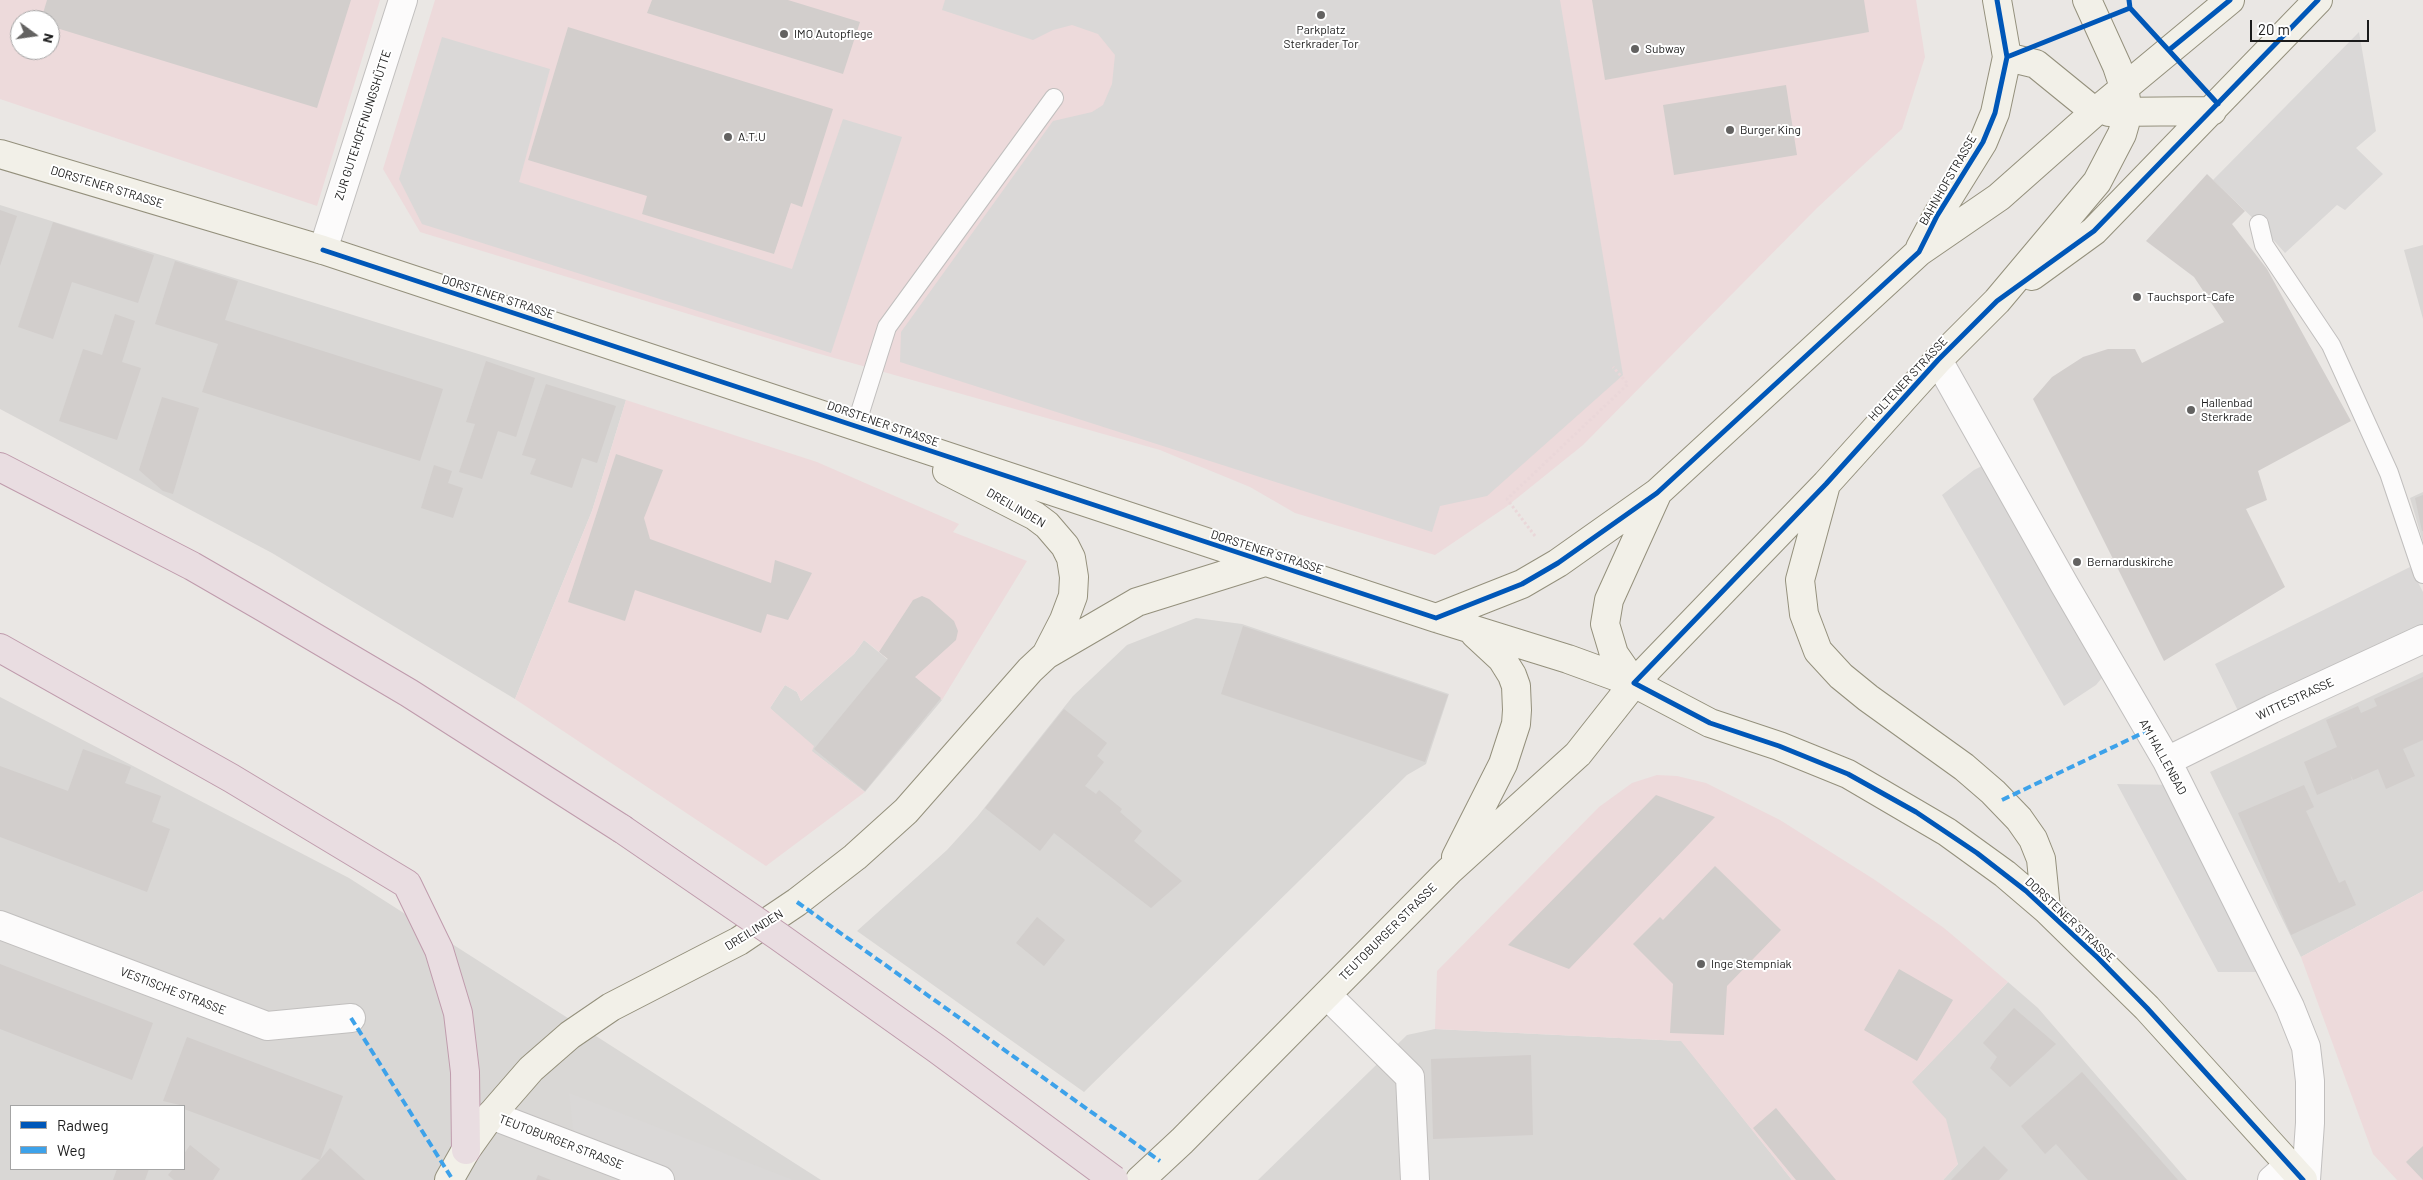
<!DOCTYPE html>
<html>
<head>
<meta charset="utf-8">
<style>
	body { margin:0 }
	#map { position:relative; width:2423px; height:1180px; overflow:hidden; background:#eae7e4; font-family:Barlow,sans-serif }
	canvas { display:block }
	.legend { position:absolute; left:10px; top:1105px; width:175px; height:65px; box-sizing:border-box; background:#fff; border:1px solid #a4a4a4; margin:0; padding:6px 9px; list-style:none; font-size:15px; color:#1b1b1b }
	.legend li { display:flex; align-items:center; gap:10px; height:25px }
	.legend b { width:25px; border:1px solid #a4a4a4 }
	.north { position:absolute; left:10px; top:10px; width:50px; height:50px; box-sizing:border-box; background:#fff; border:1px solid #a4a4a4; border-radius:50%; rotate:104deg; font-size:14px; font-weight:700; line-height:20px; text-align:center; color:#1b1b1b }
	.north::after { content:''; display:block; margin:auto; width:18px; height:22px; background:#636261; clip-path:polygon(50% 0,100% 100%,50% 72%,0 100%) }
	.scale { position:absolute; left:2250px; top:20px; width:119px; height:22px; box-sizing:border-box; border:2px solid #1b1b1b; border-top:0; padding-left:6px; font-size:15px; line-height:18px; white-space:nowrap; color:#1b1b1b; -webkit-text-stroke:4px #fff; paint-order:stroke }
</style>
</head>
<body>
<div id="map">
<canvas width="2423" height="1180"></canvas>
<ul class="legend">
<li><b style="height:6px;background:#0057b8"></b>Radweg</li>
<li><b style="height:6px;background:#3da2ea"></b>Weg</li>
</ul>
<div class="north">N</div>
<div class="scale">20 m</div>
</div>
<script>
const c = document.querySelector('canvas').getContext('2d');
c.lineJoin = 'round';
function fill(path, color) {
  c.fillStyle = color;
  c.fill(path, 'evenodd');
}
function toPath(rows) {
  const path = new Path2D();
  for (const r of rows) {
    path.moveTo(r[0], r[1]);
    for (let i = 2; i < r.length; i += 2) path.lineTo(r[i], r[i + 1]);
  }
  return path;
}
function trace(path, color, width, dash) {
  c.strokeStyle = color;
  c.lineWidth = width;
  c.lineCap = dash ? 'butt' : 'round';
  c.setLineDash(dash || []);
  c.stroke(path);
}
function write(font, color, halo, rows, align = 'center') {
  c.font = font + ' Barlow,sans-serif';
  c.lineWidth = 4;
  c.setLineDash([]);
  c.textBaseline = 'middle';
  c.strokeStyle = halo;
  c.fillStyle = color;
  for (const [text, x, y, turn = 0] of rows) {
    c.save();
    c.translate(x, y);
    c.rotate((+turn || 0) * Math.PI / 180);
    c.textAlign = isNaN(turn) ? turn : align;
    if (halo) c.strokeText(text, 0, 0);
    c.fillText(text, 0, 0);
    c.restore();
  }
}
const residential = toPath([
	[0,205,626,400,592,511,515,699,272,553,0,409],
	[2423,245,2423,319,2404,250],
	[2423,492,2423,542,2410,498],
	[1196,618,1242,624,1449,694,1426,764,1407,775,1084,1092,857,931,947,850,977,817,1073,696,1127,645],
	[864,640,887,659,890,656,942,700,865,792,811,751,770,708,785,685,797,692,801,701,854,654],
	[2423,672,2423,891,2301,957,2210,772],
	[0,697,349,878,821,1180,0,1180],
	[11,1106,184,1106,184,1169,11,1169],
	[2008,982,2038,1008,2187,1180,1943,1180,1958,1164,1911,1082],
	[1435,1029,1682,1041,1792,1180,1258,1180,1407,1035]
]);
const commercial = toPath([
	[0,0,380,0,317,206,0,99],
	[20,20,50,20,50,50,20,50],
	[435,0,1916,0,1925,57,1902,129,1817,208,1583,445,1506,507,1435,555,1295,513,1250,487,1160,450,813,352,420,232,383,169],
	[626,400,817,462,959,524,953,532,1027,561,942,700,891,657,888,659,864,640,854,654,801,701,797,692,785,685,770,708,814,746,812,751,865,792,766,866,515,699,592,511],
	[1657,775,1677,776,1706,783,1780,820,1875,880,1944,928,2008,982,1912,1082,1946,1119,1958,1164,1943,1180,1792,1180,1681,1041,1435,1029,1437,971,1599,807,1632,783],
	[2423,891,2423,1180,2397,1180,2373,1154,2301,957]
]);
const parking = toPath([
	[945,0,1560,0,1623,375,1487,496,1440,506,1432,532,900,362,901,332,1053,121,1092,112,1103,105,1112,84,1115,55,1098,34,1072,25,1053,30,1033,40,942,10],
	[2359,32,2376,131,2356,148,2383,174,2345,210,2337,205,2285,253,2259,224,2213,180],
	[442,37,550,69,519,182,792,269,843,119,902,137,831,353,422,224,399,179],
	[1994,460,2112,666,2096,685,2064,706,1942,495,1974,470],
	[2410,567,2423,592,2423,639,2244,723,2215,664],
	[2117,784,2179,785,2272,972,2218,972],
	[569,1093,793,1180,660,1180,575,1147]
]);
const building = toPath([
	[47,0,351,0,317,108,50,26,50,20,41,20],
	[652,0,788,0,860,22,843,74,647,13],
	[1592,0,1864,0,1869,32,1605,80],
	[568,27,833,109,802,207,791,203,774,254,642,214,647,196,528,160],
	[1786,85,1797,155,1674,175,1663,105],
	[2207,174,2245,211,2232,224,2267,269,2351,421,2258,471,2267,500,2246,509,2285,587,2164,661,2033,399,2052,377,2083,357,2108,349,2135,349,2142,363,2224,322,2194,277,2146,241],
	[0,210,17,216,0,266],
	[53,222,154,255,138,303,72,282,53,339,18,327],
	[175,261,238,281,225,320,443,389,420,461,202,392,218,344,155,324],
	[115,314,135,321,122,362,141,368,117,440,59,421,83,349,102,355],
	[486,361,535,378,516,437,498,431,482,479,459,472,475,424,466,422],
	[546,384,616,406,597,463,582,458,572,488,530,474,536,459,522,455],
	[162,397,199,408,173,494,163,491,139,470],
	[616,454,663,470,644,518,650,539,771,583,775,560,812,573,788,620,767,614,761,633,635,590,625,621,568,602],
	[434,465,452,471,448,483,463,488,453,518,421,508],
	[2423,495,2423,531,2422,531,2415,498],
	[922,596,929,599,954,621,958,631,956,640,915,677,941,698,865,791,814,749,888,659,879,652,913,600],
	[1243,626,1448,695,1425,762,1221,694],
	[2423,677,2423,740,2403,749,2415,776,2386,789,2378,769,2353,780,2350,774,2352,780,2317,795,2304,762,2337,747,2326,720,2358,706,2361,713,2377,706,2374,699],
	[1064,709,1107,743,1097,756,1104,762,1085,786,1096,794,1099,790,1122,809,1120,812,1142,831,1134,841,1182,881,1151,908,1054,833,1040,851,985,808],
	[83,749,131,767,125,783,161,796,152,822,170,829,147,892,0,837,0,766,68,791],
	[2304,785,2314,807,2306,811,2339,883,2345,880,2356,905,2291,935,2238,813],
	[1656,795,1715,817,1569,969,1508,945],
	[1715,866,1781,930,1727,986,1724,1035,1670,1033,1673,984,1633,944,1660,917,1663,920],
	[1037,917,1065,940,1044,966,1016,943],
	[0,964,153,1023,132,1080,0,1029],
	[1899,969,1953,1000,1917,1061,1864,1030],
	[2014,1008,2056,1044,2010,1087,1990,1068,1997,1057,1983,1043],
	[187,1037,343,1096,320,1160,330,1148,365,1180,301,1180,320,1160,184,1109,184,1106,163,1101],
	[1531,1055,1533,1135,1433,1139,1431,1059],
	[2082,1072,2178,1180,2088,1180,2056,1144,2045,1154,2021,1126],
	[1776,1108,1836,1180,1796,1180,1753,1128],
	[190,1145,220,1169,213,1180,174,1180,168,1175,173,1169,184,1169,184,1154],
	[1984,1146,2008,1170,1999,1180,1951,1180],
	[2423,1146,2423,1180,2406,1162],
	[117,1169,149,1169,145,1180,113,1180],
	[538,1175,551,1180,536,1180]
]);
const path = toPath([
	[1535,536,1507,499,1628,384,1613,367]
]);
const service = toPath([
	[2259,224,2264,245,2331,345,2389,473,2423,574],
	[856,425,887,327,1054,98]
]);
const minor = toPath([
	[323,250,403,0],
	[1938,360,2064,584,2167,761,2290,1007,2306,1047,2310,1081,2310,1123,2306,1180],
	[2167,761,2272,709,2423,639],
	[0,925,267,1026,351,1018],
	[1327,995,1410,1077,1415,1180],
	[491,1115,660,1180],
	[2272,1180,2289,1165]
]);
const secondary = toPath([
	[2007,57,2036,64,2095,112],
	[2109,112,2212,111],
	[0,154,323,250,1436,618,1568,659,1634,683,1710,723,1779,746,1848,774,1947,832,2005,874,2046,909,2147,1008,2303,1180],
	[1920,248,1937,216,1983,142,1995,113,2007,57,1997,0],
	[2032,276,2094,231,2318,0],
	[947,471,1035,516,1047,525,1065,546,1071,558,1074,577,1073,596,1064,620,1046,655],
	[1825,488,1800,580,1804,614,1818,651,1841,676,1868,698,1964,767,1993,792,2019,819,2033,839,2041,859,2046,909],
	[1436,618,1522,584,1558,563,1657,493,1919,252,1999,197,2095,112,2230,0],
	[1634,683,1614,654,1605,624,1609,600,1657,494],
	[1456,857,1503,764,1516,724,1517,710,1516,686,1512,675,1502,659,1475,634],
	[449,1180,466,1150,491,1115,531,1069,570,1035,611,1007,739,941,797,902,855,857,906,811,1030,670,1046,655,1137,602,1265,562],
	[1140,1180,1182,1141,1449,871,1578,754,1634,683,1826,484,1938,360,1997,301,2097,182,2122,134,2128,113,2124,87,2117,66,2087,0]
]);
const motorway = toPath([
	[0,467,192,566,263,607,409,693,622,829],
	[0,648,231,778,407,884,439,950,458,1013,465,1072,466,1150]
]);
const motorwayBridge = toPath([
	[622,829,778,936,937,1049,1114,1180]
]);
const quiet = toPath([
	[2002,800,2149,730],
	[797,902,1160,1161],
	[351,1018,451,1177]
]);
const cycleway = toPath([
	[2129,0,2130,8,2218,104],
	[2169,50,2230,0],
	[2007,57,2130,8],
	[323,250,1436,618,1522,584,1558,563,1657,493,1919,252,1937,216,1983,142,1995,113,2007,57,1997,0],
	[2303,1180,2147,1008,2098,958,2026,891,1977,853,1916,812,1848,774,1779,746,1710,723,1634,683,1826,484,1938,360,1997,301,2094,231,2318,0]
]);
const markers = [
	[1321,15,5,"#636261"],
	[784,34,5,"#636261"],
	[1635,49,5,"#636261"],
	[1730,130,5,"#636261"],
	[728,137,5,"#636261"],
	[2137,297,5,"#636261"],
	[2191,410,5,"#636261"],
	[2077,562,5,"#636261"],
	[1701,964,5,"#636261"]
];
const poiNames = [
	["Parkplatz",1321,30,"center"],
	["Sterkrader Tor",1321,44,"center"],
	["IMO Autopflege",794,34],
	["Subway",1645,49],
	["Burger King",1740,130],
	["A.T.U",738,137],
	["Tauchsport-Cafe",2147,297],
	["Hallenbad",2201,403],
	["Sterkrade",2201,417],
	["Bernarduskirche",2087,562],
	["Inge Stempniak",1711,964]
];
const streetNames = [
	["ZUR GUTEHOFFNUNGSHÜTTE",363,125,-72],
	["BAHNHOFSTRASSE",1948,180,-60],
	["DORSTENER STRASSE",107,187,17],
	["DORSTENER STRASSE",498,297,18],
	["HOLTENER STRASSE",1908,379,-47],
	["DORSTENER STRASSE",883,424,19],
	["DREILINDEN",1016,508,30],
	["DORSTENER STRASSE",1267,552,18],
	["WITTESTRASSE",2295,699,-25],
	["AM HALLENBAD",2163,757,61],
	["DORSTENER STRASSE",2070,920,43],
	["DREILINDEN",754,930,-32],
	["TEUTOBURGER STRASSE",1388,932,-45],
	["VESTISCHE STRASSE",173,991,21],
	["TEUTOBURGER STRASSE",561,1142,21]
];
fill(residential, '#d9d7d5');
fill(commercial, '#eddadb');
fill(parking, '#dad8d7');
fill(building, '#d2cecc');
trace(service, '#c1bfbe', 20);
trace(minor, '#c1bfbe', 30);
trace(secondary, '#94907c', 30);
trace(motorway, '#bf9bac', 30);
trace(path, '#ead7d9', 3, [2.5, 2.5]);
trace(service, '#fcfbfb', 18);
trace(minor, '#fcfbfb', 28);
trace(secondary, '#f2f0e8', 28);
trace(motorway, '#e9dde1', 28);
trace(motorwayBridge, '#bf9bac', 30, []);
trace(motorwayBridge, '#e9dde1', 28);
trace(quiet, '#3da2ea', 4, [8, 4]);
trace(cycleway, '#0057b8', 5);
for (const [x, y, r, color] of markers) {
  const dot = new Path2D();
  dot.arc(x, y, r, 0, 2 * Math.PI);
  c.fillStyle = color;
  c.fill(dot);
  trace(dot, '#fff', 2);
}
write('12px', '#1b1b1b', '#fff', poiNames, 'left');
write('12px', '#1b1b1b', '#fff', streetNames);
</script>
</body>
</html>
